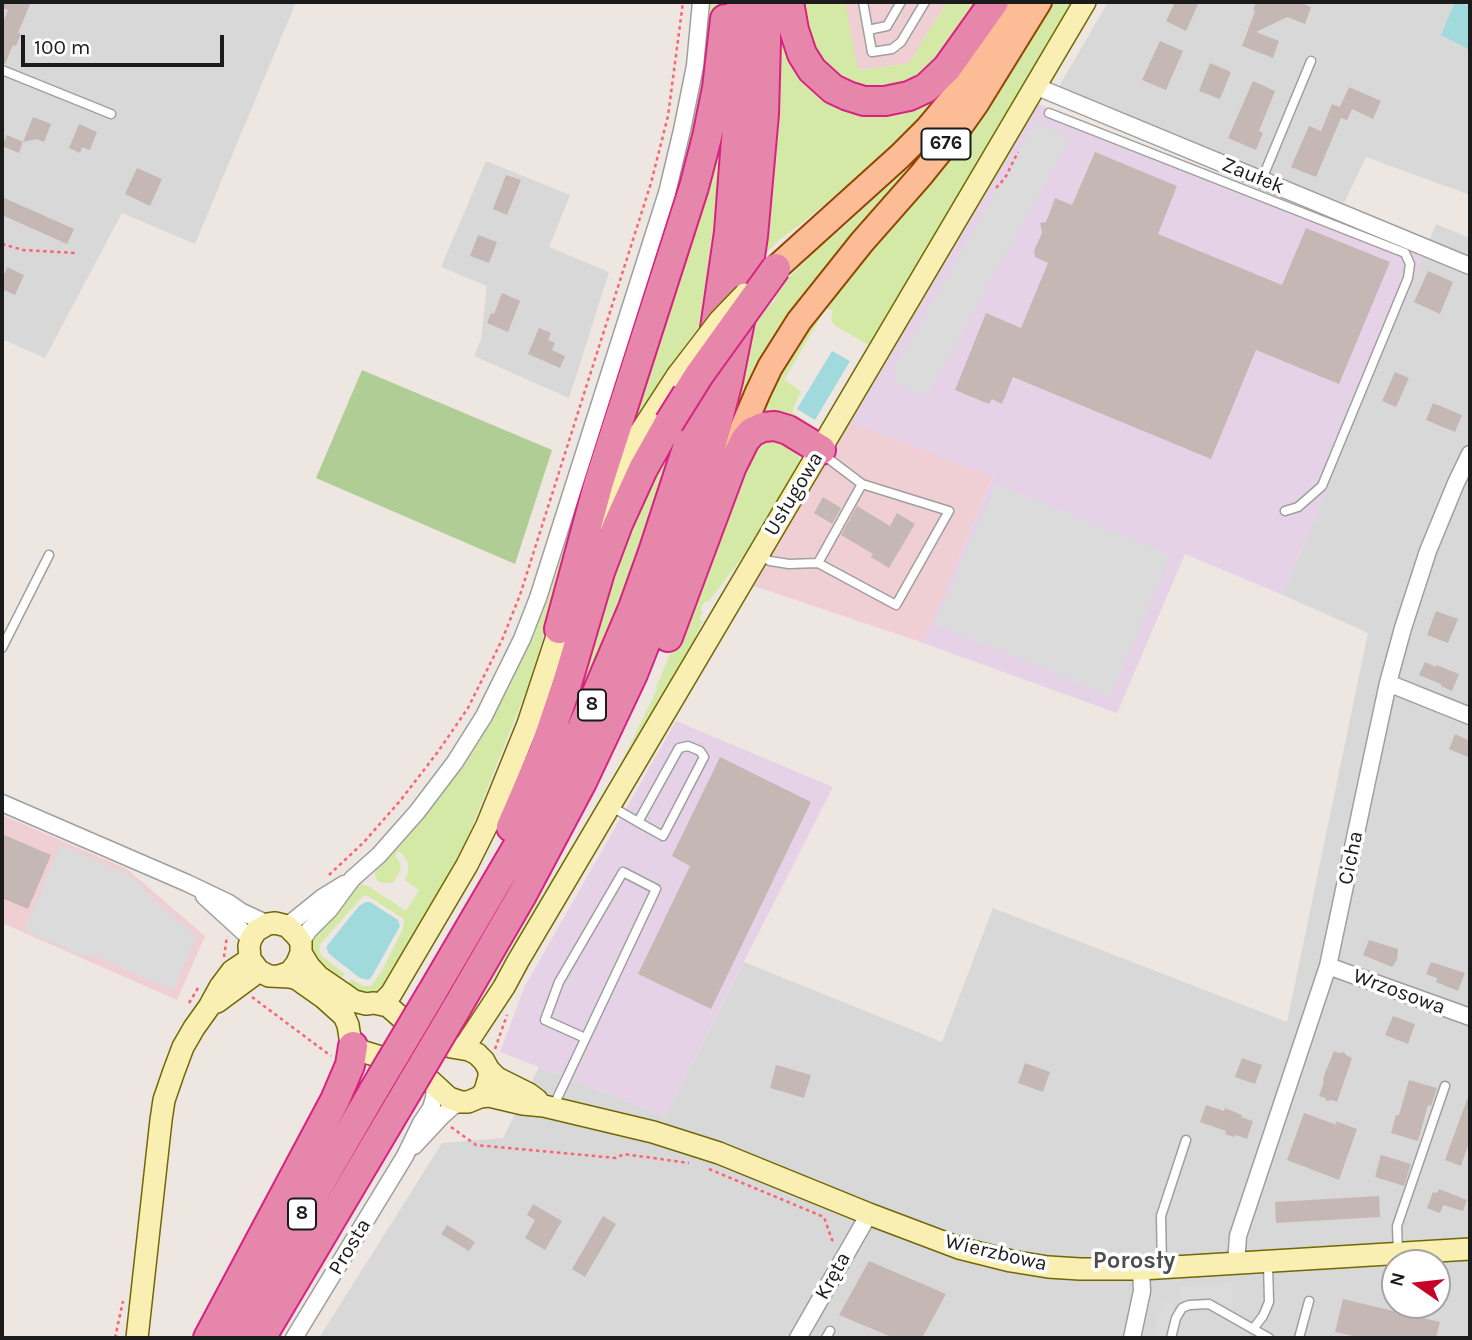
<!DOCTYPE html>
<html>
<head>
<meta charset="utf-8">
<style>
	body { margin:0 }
	#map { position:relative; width:1472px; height:1340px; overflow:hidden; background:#ede6e1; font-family:Karla,sans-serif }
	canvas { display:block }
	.frame { position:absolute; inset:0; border:4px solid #1b1b1b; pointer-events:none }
	.north { position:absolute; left:1381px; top:1249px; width:70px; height:70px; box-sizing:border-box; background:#fff; border:2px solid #a4a4a4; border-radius:50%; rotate:284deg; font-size:19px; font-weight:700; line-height:28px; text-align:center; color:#1b1b1b }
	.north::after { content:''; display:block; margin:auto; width:24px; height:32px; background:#c70027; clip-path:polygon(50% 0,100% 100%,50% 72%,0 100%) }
	.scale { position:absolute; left:21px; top:35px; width:203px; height:32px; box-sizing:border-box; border:4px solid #1b1b1b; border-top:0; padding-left:9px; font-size:21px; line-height:24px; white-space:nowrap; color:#1b1b1b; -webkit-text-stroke:5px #fff; paint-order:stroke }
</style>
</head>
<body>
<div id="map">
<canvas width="1472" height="1340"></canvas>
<div class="frame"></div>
<div class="north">N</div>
<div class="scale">100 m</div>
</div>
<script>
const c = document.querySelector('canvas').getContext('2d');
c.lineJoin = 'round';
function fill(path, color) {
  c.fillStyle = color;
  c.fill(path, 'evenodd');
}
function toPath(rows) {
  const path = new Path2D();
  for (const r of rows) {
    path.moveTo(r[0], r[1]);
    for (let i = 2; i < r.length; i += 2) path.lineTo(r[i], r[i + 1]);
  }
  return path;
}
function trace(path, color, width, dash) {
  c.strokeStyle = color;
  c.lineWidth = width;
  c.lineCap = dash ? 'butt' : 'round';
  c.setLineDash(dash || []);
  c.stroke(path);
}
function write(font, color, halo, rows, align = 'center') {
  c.font = font + ' Karla,sans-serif';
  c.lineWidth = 7;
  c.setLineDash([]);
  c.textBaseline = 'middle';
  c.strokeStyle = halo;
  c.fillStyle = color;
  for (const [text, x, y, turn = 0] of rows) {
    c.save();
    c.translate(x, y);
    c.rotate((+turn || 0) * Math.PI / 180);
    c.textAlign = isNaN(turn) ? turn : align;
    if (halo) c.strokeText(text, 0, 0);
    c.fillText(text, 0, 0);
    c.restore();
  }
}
const residential = toPath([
	[2,2,296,2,195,244,122,213,45,358,2,339],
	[1108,2,1470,2,1470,195,1366,157,1344,203,1057,90],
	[486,161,570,195,549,247,609,272,569,398,474,356,481,339,487,286,441,267],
	[1436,224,1470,238,1470,1338,319,1338,442,1143,503,1138,539,1067,665,1116,744,962,942,1042,993,908,1287,1022,1368,633,1283,595],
	[1395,1263,1437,1263,1437,1305,1395,1305]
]);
const commercial = toPath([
	[844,2,947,2,911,60,906,64,857,70],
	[847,421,993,476,924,643,751,585],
	[2,815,127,869,205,936,177,1000,2,923]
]);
const industrial = toPath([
	[1034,102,1424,255,1283,595,1185,554,1117,713,923,643,993,477,847,421],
	[676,721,833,787,665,1116,500,1052,525,986]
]);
const grass = toPath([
	[709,2,717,2,714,33,686,186,526,691,457,864,381,992,367,999,348,985,351,979,363,986,371,986,382,971,403,928,404,919,368,896,363,896,320,944,319,949,321,955,345,974,340,979,331,971,320,969,312,958,312,941,316,930,360,884,368,886,406,911,419,890,405,880,408,873,408,863,403,854,398,851,395,856,399,861,401,869,393,883,382,883,377,880,375,875,376,869,432,806,465,760,510,685,535,630,546,603,574,517,685,160,700,86],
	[774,2,827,94,943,84,943,95,899,141,806,220,779,240,759,261],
	[795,2,845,2,858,70,906,64,911,60,947,2,987,2,935,70,882,94,822,72],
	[1049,2,1076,2,870,346,836,326,832,322,831,317,833,311,826,308,784,380,801,391,792,412,818,429,808,431,755,420,767,391,822,305],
	[729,40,722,196,704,320,682,349,616,459],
	[969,99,828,268,645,667,747,328,776,299,775,292,815,251,845,226,900,174,961,105],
	[683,420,608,643,537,789,620,545],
	[768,434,798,449,800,463,795,477,778,505,775,504,744,555,708,602,705,601,700,610,703,612,699,619,703,621,698,630,690,653,469,1030,461,1035,536,905,618,770,657,689,656,688,674,644,748,448]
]);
const forest = toPath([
	[362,370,552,450,515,564,316,478]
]);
const parking = toPath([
	[1036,122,1070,139,926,397,895,383,899,376,893,371],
	[996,484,1170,555,1111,696,935,624],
	[60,846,73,850,126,873,145,889,145,892,197,936,173,990,92,955,91,957,82,956,24,930],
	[1232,1283,1233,1309,1211,1299,1179,1301,1179,1287],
	[1165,1302,1175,1305,1166,1338,1152,1338,1159,1309]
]);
const water = toPath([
	[1455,2,1470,6,1470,50,1441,35],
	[832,351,850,361,815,420,797,409],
	[366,902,370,902,398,920,400,926,371,978,368,980,360,978,329,954,326,947,359,906]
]);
const building = toPath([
	[2,2,24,2,30,4,18,33,21,34,16,46,13,45,5,64,2,63,2,25,8,10,2,8],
	[1175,2,1199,2,1186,31,1166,21],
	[1256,2,1299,2,1311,7,1305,24,1287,17,1256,32,1279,41,1273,58,1242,46,1255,11,1253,10],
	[1160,41,1183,51,1166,90,1142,80],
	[1210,63,1231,72,1220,99,1199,91],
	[1253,81,1275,91,1259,131,1263,133,1256,150,1228,138],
	[1349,87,1381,101,1373,119,1352,109,1347,120,1341,118,1316,177,1291,167,1309,126,1321,131,1332,104,1340,107],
	[33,117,51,124,44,142,37,139,23,142,19,153,2,146,7,135,23,142],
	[79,124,97,132,90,150,82,147,80,153,69,148],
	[1095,152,1177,186,1158,234,1282,285,1306,228,1390,262,1339,384,1256,350,1211,459,1013,377,1002,404,992,399,989,404,955,390,986,313,1021,328,1048,263,1035,257,1034,251,1042,233,1040,223,1046,222,1055,198,1072,205],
	[137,168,162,179,150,206,125,194],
	[506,175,521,180,507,215,493,209],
	[2,197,74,229,67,244,2,215],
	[478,235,497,242,489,263,470,256],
	[7,267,24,275,15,295,2,289,2,280],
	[1428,271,1453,282,1440,314,1414,302],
	[502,293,520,301,508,332,487,323,491,313,494,314],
	[539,328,551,333,548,340,555,343,552,350,565,356,560,368,528,354],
	[1395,372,1409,378,1396,407,1382,401],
	[1433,403,1462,415,1455,432,1426,420],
	[823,497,841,508,832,524,814,513],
	[857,506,890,526,897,513,915,524,889,568,871,557,873,554,841,535],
	[1436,611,1458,619,1448,643,1427,635],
	[1425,662,1436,667,1436,665,1459,674,1452,691,1441,686,1441,684,1419,675],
	[1455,734,1470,741,1470,758,1449,749],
	[720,757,811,802,711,1009,638,974,690,866,672,856],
	[2,834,51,855,28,909,2,898],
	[1369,940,1398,949,1397,960,1392,967,1363,955],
	[1431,962,1465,973,1458,991,1436,982,1437,978,1426,974],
	[1393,1016,1415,1024,1408,1044,1385,1035],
	[1334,1051,1339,1053,1344,1052,1346,1055,1352,1058,1337,1102,1332,1100,1326,1101,1325,1098,1319,1096,1324,1081,1323,1080,1325,1073],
	[1242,1058,1262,1065,1255,1084,1235,1077],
	[1025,1063,1050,1072,1043,1092,1018,1083],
	[776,1065,811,1075,804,1098,770,1088],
	[1409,1080,1437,1088,1431,1106,1428,1105,1418,1141,1391,1133,1396,1115,1399,1115],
	[1469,1094,1470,1094,1470,1139,1461,1166,1445,1160],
	[1206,1105,1224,1111,1225,1108,1242,1115,1241,1117,1253,1121,1247,1139,1236,1135,1234,1137,1225,1134,1226,1131,1200,1122],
	[1304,1113,1337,1125,1335,1121,1357,1129,1339,1180,1287,1160],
	[1381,1155,1411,1164,1404,1186,1375,1177],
	[1439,1189,1467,1200,1463,1211,1443,1205,1440,1213,1427,1208,1433,1192,1437,1193],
	[1379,1196,1380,1217,1276,1223,1275,1202],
	[533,1204,562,1221,545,1250,525,1238,535,1220,527,1215],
	[603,1216,616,1224,585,1277,572,1269],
	[447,1225,475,1242,469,1251,441,1234],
	[869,1261,946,1294,922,1338,894,1338,839,1315],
	[1343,1299,1440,1322,1436,1338,1362,1338,1335,1332]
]);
const path = toPath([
	[996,188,1005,178,1018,152],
	[2,244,23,250,75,253],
	[329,875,364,842,400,801,437,753,468,708,502,640,520,595,651,183,668,116,683,2],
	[224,957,227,936],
	[252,997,331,1056],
	[189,1003,198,988],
	[495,1049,507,1015],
	[451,1127,476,1145,616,1158,624,1154,689,1163],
	[709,1169,824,1217,832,1240,836,1242],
	[115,1338,123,1301]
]);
const lane = toPath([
	[863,2,872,52,892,49,901,42,925,2],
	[868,30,887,26,901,2],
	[2,70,111,114],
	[1049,113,1405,253,1410,264,1408,278,1322,486,1298,507,1285,511],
	[1262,179,1311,61],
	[758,555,770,561,789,564,818,563,896,605,949,511,862,484,829,459,825,454],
	[818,563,862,484],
	[2,648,49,555],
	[612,807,638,822,679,748,688,746,700,751,704,757,663,836,638,822],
	[554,1105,656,889,623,872,559,982,545,1020,585,1038],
	[1398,1253,1397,1226,1445,1086],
	[1162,1266,1161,1216,1186,1140],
	[1253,1329,1263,1316,1269,1302,1268,1263],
	[826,1338,830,1331],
	[1171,1338,1176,1318,1182,1308,1189,1305,1209,1304,1269,1338],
	[1299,1338,1309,1301]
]);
const street = toPath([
	[1035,86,1470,266],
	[1388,683,1470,716],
	[2,803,187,883,229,903,242,912,268,924],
	[204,896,251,939],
	[287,926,323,897,344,884],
	[301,942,309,930,330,909,352,879,379,855,417,812,455,762,484,716,522,639,538,598,667,193,682,130,695,66,701,2],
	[1328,966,1470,1017],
	[414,1146,442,1116,452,1107,461,1102],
	[1236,1264,1238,1236,1328,966,1367,781,1388,683,1403,628,1428,551,1456,483,1470,454],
	[294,1338,405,1156,421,1123,431,1108,434,1098,435,1086],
	[798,1338,869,1214],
	[1132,1338,1142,1291,1141,1269]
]);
const secondary = toPath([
	[599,519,621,468,638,436,677,376],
	[301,953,309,966,319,977,344,994,354,1001,366,1004,374,1003,388,1006,422,1036],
	[279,976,290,972,297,963,301,953,301,942,296,935,287,926,275,923,268,924,256,931,251,939,249,946,250,959,259,971,269,976,290,977,297,979,324,998,344,1016,348,1025,350,1038,353,1046,358,1050,410,1066,423,1074,449,1098,461,1102,468,1102,480,1097,485,1091,489,1077,489,1070,484,1061,477,1054,469,1050,451,1047],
	[217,1002,259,971],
	[381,1004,391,994,467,865,487,825,528,724,564,615],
	[463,1049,504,987,518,961,1085,2],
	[489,1070,497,1078,529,1094,537,1100],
	[480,1097,489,1096,523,1104,544,1106,653,1132,719,1153,869,1214,959,1248,1011,1261,1048,1267,1080,1269,1141,1269,1470,1249],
	[137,1338,161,1120,164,1100,174,1071,183,1047,194,1028,209,1007,220,987,232,971,250,959]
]);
const primary = toPath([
	[776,268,900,156,928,128,953,98,980,57,1013,2],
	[736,451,743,427,758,392,770,367,799,321,862,242,921,175,959,128,976,104,1039,2]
]);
const highway = toPath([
	[789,2,794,30,802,54,812,70,833,89,848,96,864,101,885,101,909,96,926,88,947,68,994,2],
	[559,629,599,482,694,187,707,137,717,88,725,19],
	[668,637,732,466,745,440,752,432,763,427,775,426,788,430,821,450],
	[511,827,544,751,566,687,600,572,618,524,643,469,669,423],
	[431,994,550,791,582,728,633,608,653,552,689,442,714,335,729,232,740,86,741,2],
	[456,1009,522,895,582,782,633,674,663,598,711,446,728,381,742,311,753,236,764,114,766,41,766,2],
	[208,1338,335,1100,350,1065,353,1046],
	[230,1338,374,1090],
	[261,1338,399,1105]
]);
const secondaryBridge = toPath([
	[677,376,720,320,745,294]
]);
const highwayBridge = toPath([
	[669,423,699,375,776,268],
	[374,1090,431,994],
	[399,1105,456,1009]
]);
const shields = [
	[946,144,49],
	[592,705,28],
	[302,1214,28]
];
const shieldNames = [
	["676",946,144],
	["8",592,705],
	["8",302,1214]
];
const streetNames = [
	["Zaułek",1253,176,22],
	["Usługowa",794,494,-59],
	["Cicha",1351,858,-78],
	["Wrzosowa",1399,992,20],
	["Prosta",350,1247,-59],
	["Wierzbowa",996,1253,13],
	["Kręta",833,1276,-61]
];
const quarterNames = [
	["Porosły",1134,1261]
];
fill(residential, '#d9d8d8');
fill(commercial, '#efcfd4');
fill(industrial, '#e6d2e6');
fill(grass, '#d4e9a5');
fill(forest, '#b0cd95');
fill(parking, '#dbdbdb');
fill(water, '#a0dadc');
fill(building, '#c5b8b4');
trace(lane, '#9f9f9f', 11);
trace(street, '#9f9f9f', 19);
trace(secondary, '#716704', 24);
trace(primary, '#934500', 28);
trace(highway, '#d72283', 32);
trace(path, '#fb6472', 2.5, [3.5, 3.5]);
trace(lane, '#fff', 8);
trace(street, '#fff', 16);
trace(secondary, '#faefb2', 21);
trace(primary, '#fcbc96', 24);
trace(highway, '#e686ab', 28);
trace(secondaryBridge, '#716704', 24, []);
trace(highwayBridge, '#d72283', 32, []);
trace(secondaryBridge, '#faefb2', 21);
trace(highwayBridge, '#e686ab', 28);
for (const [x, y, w] of shields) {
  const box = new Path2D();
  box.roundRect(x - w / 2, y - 15.5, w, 31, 5);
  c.fillStyle = '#fff';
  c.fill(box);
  trace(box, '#1b1b1b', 2);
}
write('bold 19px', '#1b1b1b', null, shieldNames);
write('21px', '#1b1b1b', '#fff', streetNames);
write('bold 24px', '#4e4e4e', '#fff', quarterNames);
</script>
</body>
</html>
